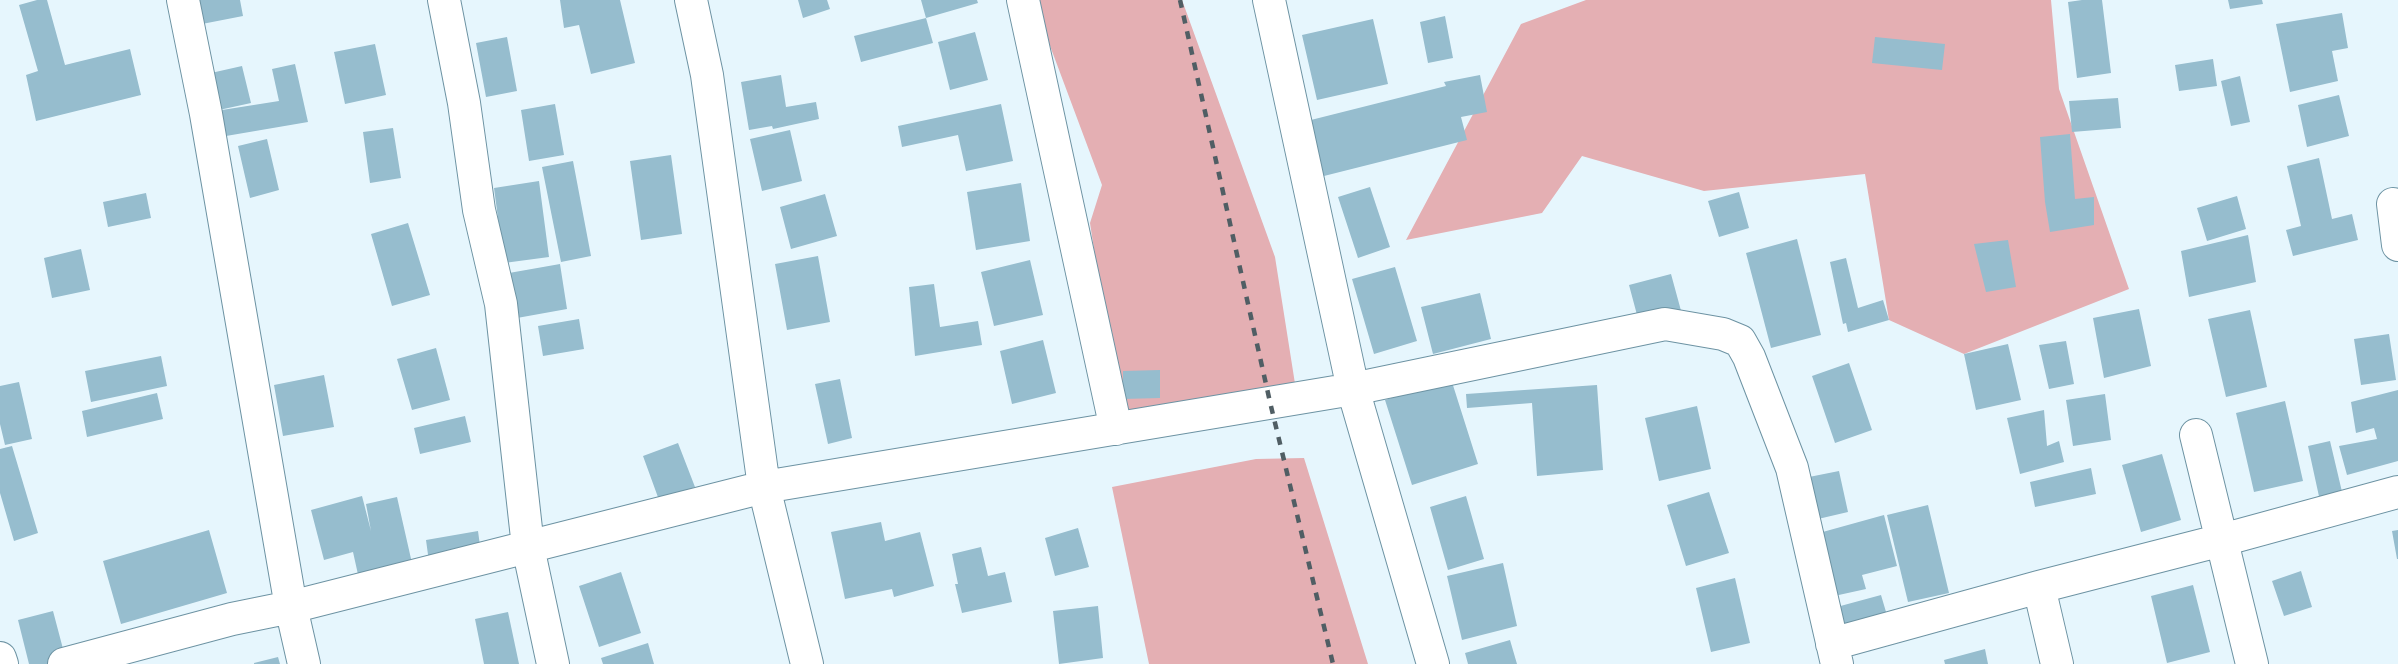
<!DOCTYPE html>
<html>
<head>
<meta charset="utf-8">
<style>
	body { margin:0 }
	canvas { display:block; background:#e6f6fd }
</style>
</head>
<body>
<canvas width="2398" height="664"></canvas>
<script>
const c = document.querySelector('canvas').getContext('2d');
c.lineJoin = 'round';
function fill(path, color) {
  c.fillStyle = color;
  c.fill(path, 'evenodd');
}
function toPath(rows) {
  const path = new Path2D();
  for (const r of rows) {
    path.moveTo(r[0], r[1]);
    for (let i = 2; i < r.length; i += 2) path.lineTo(r[i], r[i + 1]);
  }
  return path;
}
function trace(path, color, width, dash) {
  c.strokeStyle = color;
  c.lineWidth = width;
  c.lineCap = dash ? 'butt' : 'round';
  c.setLineDash(dash || []);
  c.stroke(path);
}
const green = toPath([
	[1036,0,1182,0,1275,257,1299,409,1121,427,1090,223,1102,185,1043,27],
	[1586,0,2051,0,2059,89,2129,289,1964,354,1889,320,1865,174,1704,191,1582,156,1542,213,1406,240,1521,24],
	[1304,458,1368,664,1149,664,1112,487,1256,459]
]);
const building = toPath([
	[37,0,47,0,65,65,130,49,141,95,36,121,26,75,38,71,19,5],
	[197,0,240,0,243,16,202,24],
	[560,0,620,0,635,63,591,74,579,25,564,28],
	[798,0,827,0,830,9,803,18],
	[921,0,977,0,978,3,926,18,933,43,861,62,854,36,926,18],
	[2082,0,2102,0,2111,73,2077,78,2068,2],
	[2228,0,2262,0,2263,4,2230,9],
	[2342,13,2348,48,2332,51,2338,81,2290,92,2276,24],
	[1445,16,1453,58,1428,63,1420,22],
	[1373,19,1388,84,1317,100,1302,35],
	[975,32,988,80,950,90,938,42],
	[507,37,517,91,486,97,476,43],
	[1875,37,1945,44,1942,70,1872,63],
	[375,44,386,95,345,104,334,52],
	[2213,59,2217,86,2179,91,2175,65],
	[295,64,308,122,226,136,222,110,279,101,272,69],
	[242,66,251,103,219,110,211,73],
	[781,75,786,107,816,102,819,119,773,129,772,126,749,130,741,82],
	[1480,75,1487,112,1461,117,1467,140,1312,179,1299,123,1446,86,1444,82],
	[2240,76,2250,122,2231,126,2221,81],
	[2339,95,2349,136,2307,147,2298,105],
	[2118,98,2121,128,2072,132,2069,101],
	[555,104,564,155,529,161,521,110],
	[1001,104,1013,161,966,171,958,135,902,147,898,126],
	[393,128,401,178,370,183,363,132],
	[790,130,802,181,762,191,750,139],
	[2070,134,2075,199,2094,197,2094,225,2050,232,2045,202,2040,137],
	[267,139,279,190,250,198,238,146],
	[671,155,682,234,641,240,630,161],
	[2319,158,2332,219,2352,214,2358,240,2293,256,2286,230,2301,226,2287,166],
	[573,161,591,256,561,262,542,167],
	[539,181,549,257,504,263,494,188],
	[1021,183,1030,241,976,250,967,192],
	[1370,187,1390,247,1358,258,1338,197],
	[1739,192,1749,228,1719,237,1708,201],
	[146,193,151,218,108,227,103,202],
	[825,194,837,236,791,249,780,207],
	[2237,196,2246,229,2207,241,2197,208],
	[408,223,430,295,392,306,371,234],
	[2248,235,2256,282,2189,297,2181,251],
	[1797,239,1821,335,1771,348,1746,253],
	[2008,240,2016,287,1986,292,1974,244],
	[81,249,90,290,52,298,44,258],
	[818,256,830,322,787,330,775,264],
	[1846,258,1858,308,1883,300,1889,320,1848,332,1846,323,1843,324,1830,262],
	[1030,260,1043,315,994,326,981,272],
	[560,264,567,309,517,318,509,273],
	[1395,267,1417,341,1374,354,1352,279],
	[1671,274,1686,329,1644,341,1629,285],
	[934,284,940,327,978,321,982,345,915,356,909,287],
	[1480,293,1491,339,1433,354,1421,307],
	[2139,309,2151,366,2104,378,2093,318],
	[2250,310,2267,387,2226,397,2208,319],
	[579,319,584,349,543,356,538,326],
	[2389,334,2396,380,2361,385,2354,339],
	[1043,340,1056,393,1012,404,1000,351],
	[2066,341,2074,384,2049,389,2039,345],
	[2008,344,2021,400,1976,410,1964,354],
	[436,348,450,400,412,410,397,359],
	[161,356,167,386,91,402,85,371],
	[1849,363,1872,430,1835,443,1812,376],
	[1160,370,1160,398,1123,399,1123,371],
	[324,375,334,427,283,436,274,385],
	[840,379,852,438,828,444,815,384],
	[1451,379,1478,464,1412,485,1385,400],
	[19,382,32,439,5,445,0,424,0,386],
	[1597,385,1603,470,1537,476,1532,403,1467,408,1466,394],
	[2398,390,2398,461,2347,475,2339,446,2377,439,2374,428,2356,433,2351,402],
	[157,393,163,419,87,437,82,411],
	[2105,394,2111,440,2073,446,2066,400],
	[2285,401,2303,481,2254,492,2236,413],
	[1697,406,1711,469,1659,481,1645,418],
	[2044,410,2047,446,2059,441,2064,462,2020,474,2007,418],
	[465,416,471,442,420,454,414,428],
	[2330,441,2343,496,2320,501,2308,446],
	[678,443,695,487,659,500,643,456],
	[12,446,38,533,14,541,0,493,0,449],
	[2162,454,2181,520,2141,532,2122,465],
	[2091,468,2096,494,2035,507,2030,482],
	[1839,471,1848,512,1818,519,1809,477],
	[1709,492,1729,553,1686,566,1667,505],
	[362,496,371,531,366,504,397,497,414,572,359,579,353,552,324,560,311,510],
	[1466,496,1484,559,1448,570,1430,507],
	[1928,505,1949,593,1908,602,1887,515],
	[1884,515,1897,566,1862,575,1866,589,1816,600,1801,538],
	[881,522,885,541,920,532,934,586,894,597,892,589,845,599,831,532],
	[1078,528,1089,567,1055,576,1045,538],
	[209,530,227,593,121,624,103,561],
	[2398,530,2398,559,2397,559,2392,531],
	[478,531,481,553,429,562,426,540],
	[981,547,988,576,1005,572,1012,602,962,613,955,584,958,584,952,554],
	[1503,563,1517,626,1462,640,1447,576],
	[2301,571,2312,607,2284,616,2272,581],
	[621,572,641,633,599,647,579,586],
	[1735,578,1750,643,1711,652,1696,588],
	[2193,585,2210,652,2167,663,2151,596],
	[1881,595,1889,622,1829,639,1822,611],
	[1098,606,1103,658,1059,664,1053,611],
	[53,611,67,664,29,664,18,620],
	[508,612,519,664,484,664,475,619],
	[1510,640,1517,664,1468,664,1465,653],
	[648,643,654,664,603,664,601,658],
	[1985,649,1988,664,1945,664,1944,660],
	[278,657,280,664,254,664,254,663]
]);
const street = toPath([
	[183,0,206,114,291,607,304,664],
	[444,0,464,103,479,210,501,304,528,547,553,664],
	[691,0,707,75,764,487,807,664],
	[1023,0,1116,429],
	[1269,0,1353,389,1433,664],
	[2393,204,2398,245],
	[2196,435,2252,664],
	[2039,587,2057,664],
	[1832,644,2039,587,2222,540,2398,492],
	[0,658,2,664],
	[64,664,232,619,291,607,764,487,1353,389,1665,324,1723,334,1740,341,1749,357,1792,468,1837,664]
]);
const rail = toPath([
	[1180,0,1270,402,1333,664]
]);
fill(green, '#e4afb3');
fill(building, '#96bdce');
trace(street, '#6d93a3', 34);
trace(street, '#fff', 32);
trace(rail, '#505e64', 4.5, [8, 8]);
</script>
</body>
</html>
